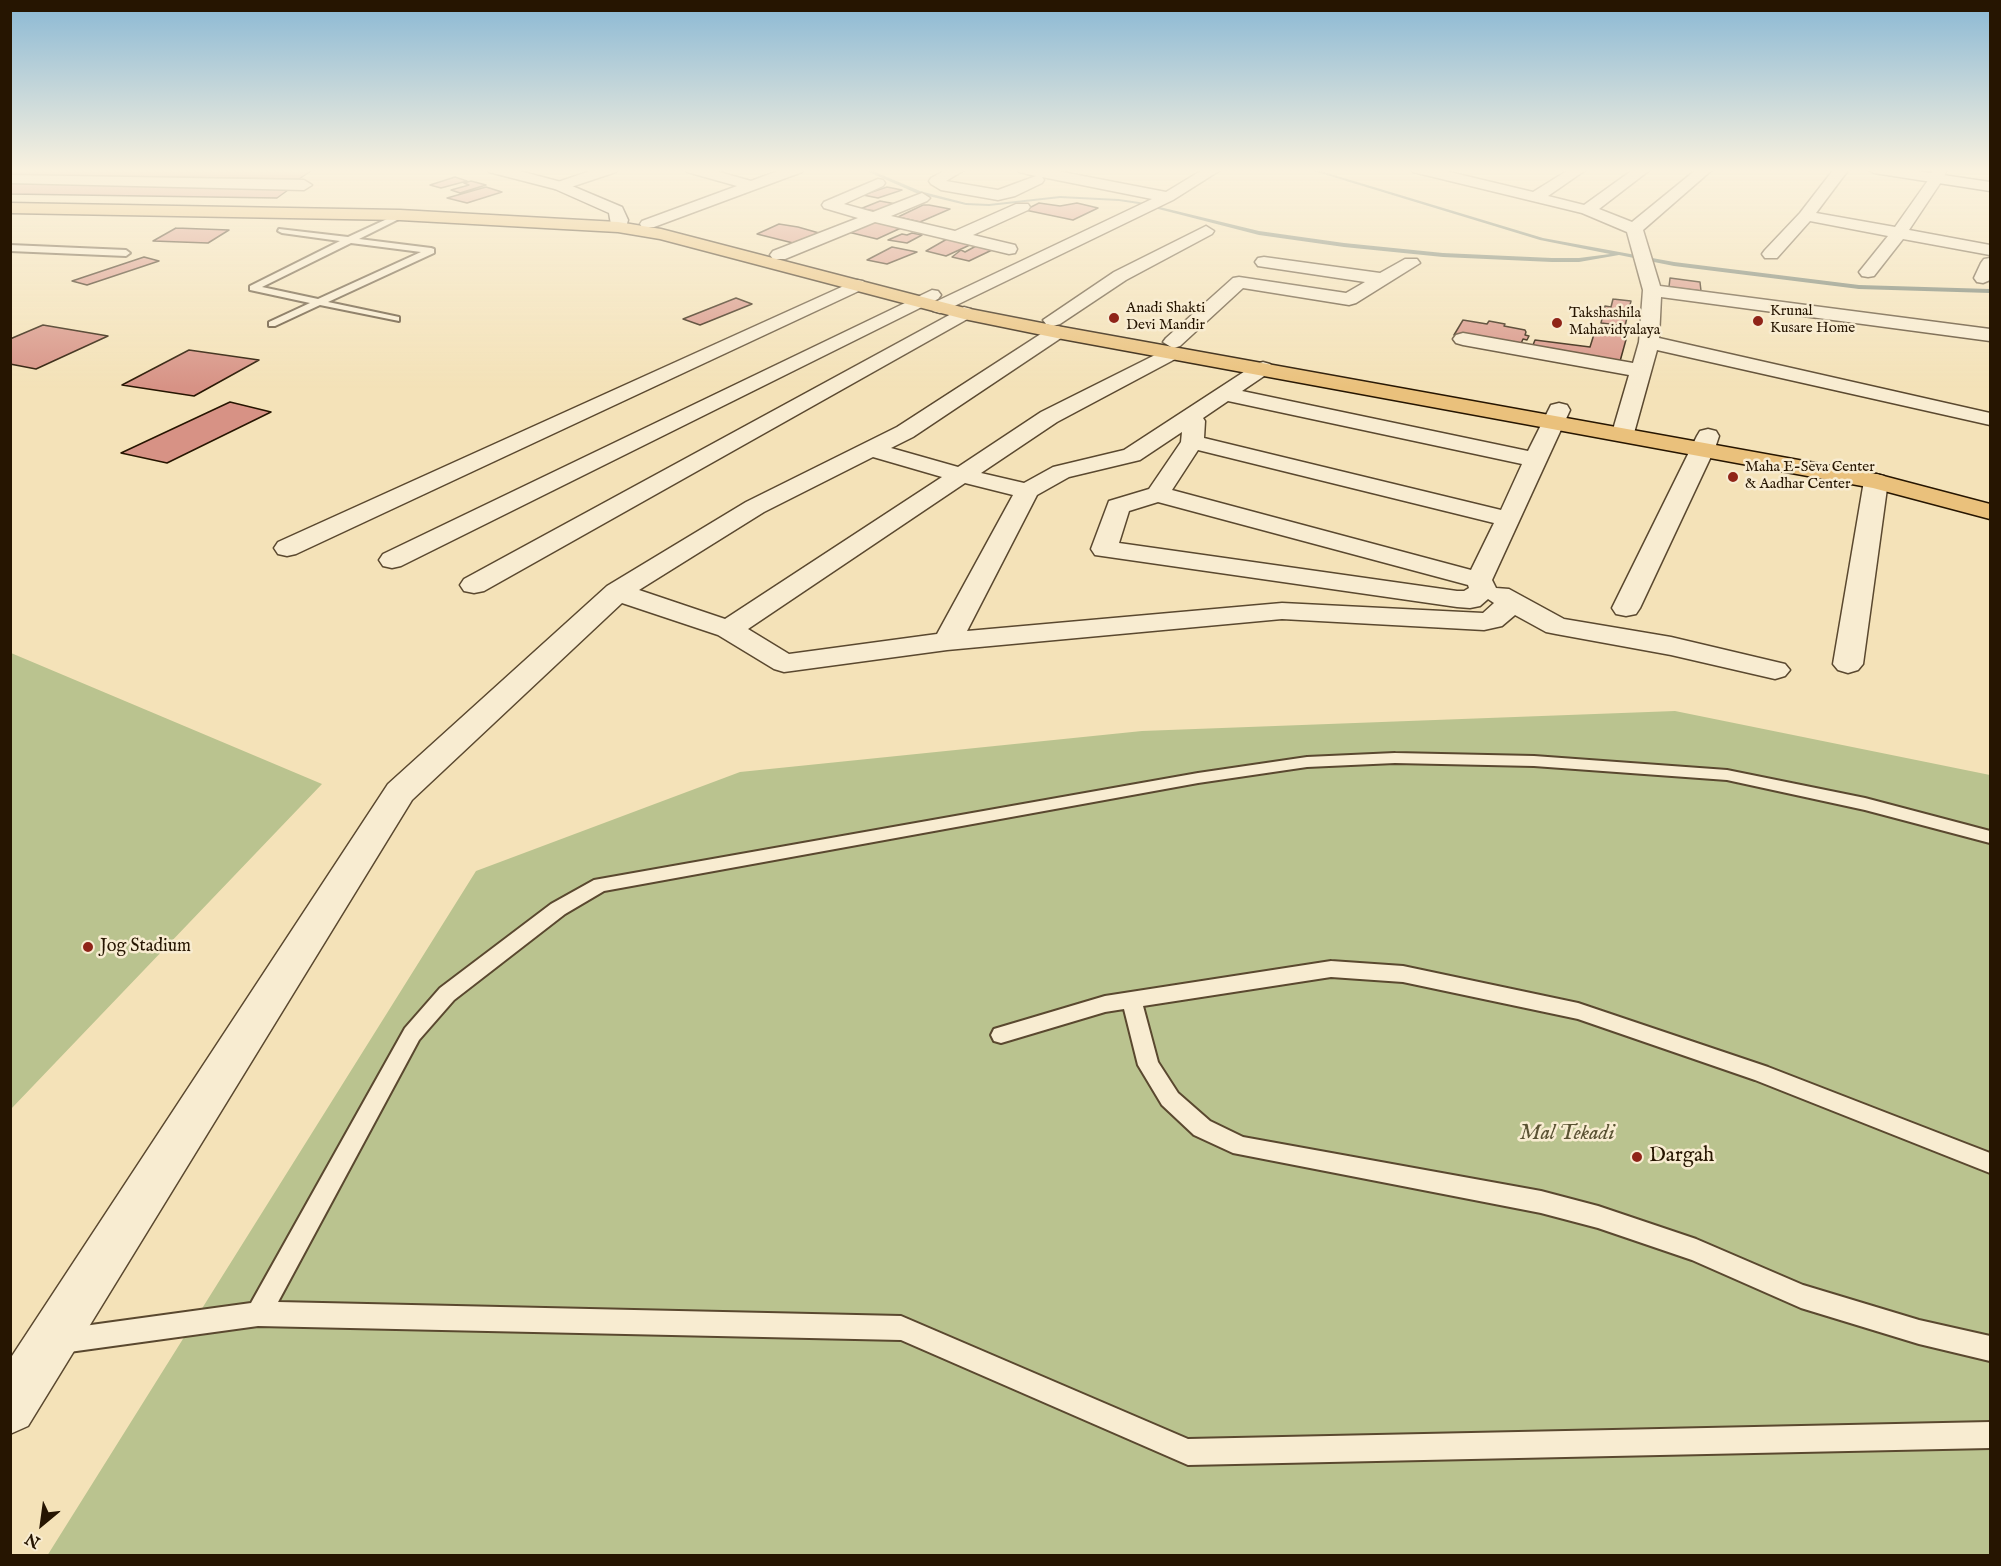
<!DOCTYPE html>
<html>
<head>
<meta charset="utf-8">
<style>
	body { margin:0 }
	#map { position:relative; width:2001px; height:1566px; overflow:hidden; background:#f4e2b8; font-family:"IM FELL English",serif }
	canvas { display:block }
	.frame { position:absolute; inset:0; border:12px solid #261501; pointer-events:none }
	.north { position:absolute; left:12px; top:1494px; width:60px; height:60px; -webkit-text-stroke:4px #f8ecd1; paint-order:stroke; rotate:209deg; font-size:16px; font-weight:700; line-height:24px; text-align:center; color:#261501 }
	.north::after { content:''; display:block; margin:auto; width:21px; height:27px; background:#261501; clip-path:polygon(50% 0,100% 100%,50% 72%,0 100%) }
</style>
</head>
<body>
<div id="map">
<canvas width="2001" height="1566"></canvas>
<div class="frame"></div>
<div class="north">N</div>
</div>
<script>
const c = document.querySelector('canvas').getContext('2d');
c.lineJoin = 'round';
function fill(path, color) {
  c.fillStyle = color;
  c.fill(path, 'evenodd');
}
function toPath(rows) {
  const path = new Path2D();
  for (const r of rows) {
    path.moveTo(r[0], r[1]);
    for (let i = 2; i < r.length; i += 2) path.lineTo(r[i], r[i + 1]);
  }
  return path;
}
function trace(path, color, width, dash) {
  c.strokeStyle = color;
  c.lineWidth = width;
  c.lineCap = dash ? 'butt' : 'round';
  c.setLineDash(dash || []);
  c.stroke(path);
}
function write(font, color, halo, rows, align = 'center') {
  c.font = font + ' "IM FELL English",serif';
  c.lineWidth = 5;
  c.setLineDash([]);
  c.textBaseline = 'middle';
  c.strokeStyle = halo;
  c.fillStyle = color;
  for (const [text, x, y, turn = 0] of rows) {
    c.save();
    c.translate(x, y);
    c.rotate((+turn || 0) * Math.PI / 180);
    c.textAlign = isNaN(turn) ? turn : align;
    if (halo) c.strokeText(text, 0, 0);
    c.fillText(text, 0, 0);
    c.restore();
  }
}
const green = toPath([
	[11,653,322,784,11,1109],
	[1675,711,1990,775,1990,1555,47,1556,476,871,740,772,1142,731]
]);
const stream = toPath([
	[862,169,868,169,920,191,966,203,989,204,1060,196,1119,199,1139,202,1259,231,1344,243,1443,253,1552,258,1579,258,1610,254,1540,240,1307,169,1314,169,1543,238,1674,262,1859,285,1990,289,1990,293,1859,289,1674,266,1619,255,1579,262,1552,262,1443,257,1344,247,1259,235,1139,204,1119,201,1060,198,989,206,966,205,916,193,862,169]
]);
const building = toPath([
	[10,169,314,169,299,179,10,175,10,169],
	[455,177,467,181,441,188,430,185,455,177],
	[10,181,295,185,277,198,10,194,10,181],
	[471,181,486,185,460,193,451,190,469,185,464,183,471,181],
	[486,187,502,192,467,203,447,198,486,187],
	[887,187,902,190,878,198,863,195,887,187],
	[880,201,896,204,876,211,860,209,880,201],
	[1039,203,1060,206,1077,203,1098,208,1073,220,1025,210,1039,203],
	[923,205,929,205,950,209,920,222,898,217,923,205],
	[874,222,901,228,877,239,848,232,874,222],
	[779,224,798,227,819,233,793,243,757,234,779,224],
	[176,228,229,230,208,243,153,241,176,228],
	[912,233,922,235,907,243,888,240,902,234,907,235,912,233],
	[947,239,972,244,946,256,926,251,947,239],
	[976,246,992,250,969,261,952,257,961,250,965,252,976,246],
	[892,247,917,252,887,264,867,260,892,247],
	[144,257,159,261,87,285,72,281,144,257],
	[1670,278,1700,282,1701,291,1669,287,1670,278],
	[736,298,752,304,700,325,683,319,736,298],
	[1613,299,1631,301,1625,326,1601,323,1605,306,1611,307,1613,299],
	[1463,320,1487,324,1489,321,1505,324,1504,326,1525,330,1526,332,1525,335,1529,336,1527,340,1523,339,1520,346,1454,335,1463,320],
	[43,325,108,336,36,369,10,364,10,339,43,325],
	[1595,331,1627,336,1619,365,1531,350,1535,340,1590,347,1595,331],
	[189,350,259,360,194,396,122,385,189,350],
	[230,402,271,412,167,463,121,453,230,402]
]);
const lane = toPath([
	[400,213,403,213,403,217,359,239,431,248,434,249,434,253,328,302,399,317,399,321,320,305,275,326,269,326,269,322,310,303,250,290,250,286,340,241,282,233,278,231,279,229,348,237,400,213],
	[351,243,421,252,318,299,262,287,351,243],
	[10,245,126,250,130,253,126,256,10,251,10,245],
	[1395,753,1534,756,1727,770,1865,798,1990,831,1990,843,1865,810,1727,780,1534,766,1395,763,1307,767,1198,783,604,891,565,914,454,1000,419,1040,278,1302,901,1316,1188,1439,1990,1422,1990,1448,1188,1465,901,1340,258,1326,62,1353,53,1350,50,1341,53,1332,62,1329,251,1303,405,1028,440,988,551,904,594,880,1198,773,1307,757,1395,753],
	[1331,961,1403,966,1578,1003,1768,1067,1990,1153,1990,1173,1755,1080,1578,1019,1403,982,1331,977,1143,1006,1158,1062,1178,1093,1210,1121,1243,1137,1541,1191,1598,1206,1696,1239,1803,1285,1919,1320,1990,1336,1990,1361,1919,1344,1801,1308,1692,1260,1598,1228,1541,1213,1233,1153,1194,1135,1162,1105,1138,1065,1124,1009,1105,1012,1001,1043,994,1041,991,1035,994,1029,1105,996,1331,961]
]);
const street = toPath([
	[596,169,618,169,616,172,565,189,555,189,552,186,555,183,596,169],
	[685,169,709,169,751,181,783,169,804,169,802,172,654,227,642,227,640,224,642,221,737,186,687,172,685,169],
	[948,169,966,169,946,181,998,190,1036,176,1019,172,1017,169,1047,169,1166,192,1204,169,1222,169,1173,200,940,313,933,311,931,307,933,303,1152,199,1042,177,1044,180,1042,183,1015,196,998,200,941,190,931,184,929,181,931,178,948,169],
	[1411,169,1437,169,1533,192,1570,169,1587,169,1548,196,1584,205,1634,169,1651,169,1599,209,1632,222,1697,169,1713,169,1643,230,1660,286,1990,329,1990,341,1661,297,1659,338,1990,413,1990,425,1657,350,1634,433,1631,438,1623,440,1615,438,1612,433,1629,375,1463,345,1456,343,1453,339,1456,335,1463,333,1633,363,1639,342,1643,290,1627,232,1582,213,1413,172,1411,169],
	[1834,169,1849,169,1816,213,1895,227,1929,179,1933,169,1947,169,1943,179,1909,230,1990,245,1990,255,1903,239,1874,276,1868,277,1862,276,1859,272,1888,236,1810,221,1777,258,1765,258,1762,254,1765,250,1800,213,1834,169],
	[10,175,304,180,312,185,304,190,10,183,10,175],
	[878,179,883,180,885,183,883,186,844,204,873,212,922,193,930,198,927,201,891,216,955,231,1016,204,1028,204,1030,207,1028,210,973,235,1015,245,1017,249,1015,253,1009,254,875,222,785,259,773,259,770,255,773,251,858,218,824,208,822,205,824,202,878,179],
	[1206,226,1214,231,1212,234,1126,280,1060,324,1053,326,1046,324,1043,320,1114,272,1206,226],
	[1264,257,1380,273,1405,259,1417,259,1420,263,1356,303,1349,305,1243,288,1180,346,1174,348,1182,353,1179,357,1057,422,981,473,1024,483,1053,467,1124,450,1256,364,1263,362,1270,364,1273,368,1270,372,1242,391,1528,451,1551,405,1559,403,1567,405,1570,410,1492,580,1496,588,1509,589,1564,619,1671,637,1785,664,1790,670,1785,676,1775,679,1671,655,1556,634,1546,632,1515,615,1502,626,1484,630,1282,619,947,650,784,672,774,669,718,635,622,603,412,800,28,1426,10,1434,10,1359,388,784,607,586,746,502,897,427,1050,328,1057,326,1064,328,1067,332,1064,336,913,437,891,448,958,467,1041,412,1171,347,1163,342,1166,338,1233,278,1239,277,1346,293,1365,282,1258,266,1255,262,1258,258,1264,257],
	[1228,401,1522,464,1501,510,1204,438,1205,421,1203,418,1228,401],
	[1182,432,1181,442,1149,489,1109,501,1091,549,1095,555,1457,607,1470,608,1480,606,1488,599,1494,603,1483,613,1282,603,967,631,1037,495,1069,477,1140,460,1182,432],
	[1198,450,1494,523,1471,570,1172,490,1198,450],
	[873,457,942,477,725,619,639,590,764,512,873,457],
	[965,483,1013,495,937,634,789,654,748,629,965,483],
	[1158,502,1468,585,1469,588,1464,591,1457,591,1119,543,1129,511,1158,502],
	[1990,258,1990,280,1983,283,1977,282,1974,278,1981,263,1984,259,1990,258],
	[857,280,863,281,866,285,863,289,296,554,287,556,278,554,274,548,278,542,857,280],
	[932,290,938,291,941,295,938,299,401,566,392,568,383,566,379,560,383,554,932,290],
	[964,307,971,309,973,313,971,317,484,591,474,593,464,591,460,585,464,579,964,307],
	[1708,429,1716,431,1719,436,1715,448,1640,608,1636,614,1626,616,1616,614,1612,608,1697,436,1700,431,1708,429],
	[1876,474,1884,476,1888,481,1863,664,1858,670,1848,673,1838,670,1833,664,1864,481,1868,476,1876,474]
]);
const secondary = toPath([
	[487,169,512,169,565,183,622,207,628,220,626,227,624,230,612,230,609,213,555,189,489,172,487,169],
	[1867,169,1903,169,1990,182,1990,191,1874,173,1867,169]
]);
const primary = toPath([
	[10,203,400,210,618,222,661,229,965,308,1057,326,1876,474,1990,504,1990,519,1873,488,1057,338,964,319,660,239,618,232,400,220,10,213,10,203]
]);
const markers = [
	[1114,318,6,"#8f2418"],
	[1758,321,6,"#8f2418"],
	[1557,323,6,"#8f2418"],
	[1733,477,6,"#8f2418"],
	[88,947,6,"#8f2418"],
	[1637,1157,6,"#8f2418"]
];
const farPoinames = [
	["Anadi Shakti",1126,309],
	["Devi Mandir",1126,326],
	["Krunal",1770,312],
	["Kusare Home",1770,329],
	["Takshashila",1569,314],
	["Mahavidyalaya",1569,331],
	["Maha E-Seva Center",1745,468],
	["& Aadhar Center",1745,485]
];
const poiNames = [
	["Jog Stadium",100,947]
];
const nearParknames = [
	["Mal Tekadi",1567,1135]
];
const nearPoinames = [
	["Dargah",1649,1157]
];
fill(green, '#bac38f');
fill(stream, '#6d7a6d');
fill(building, '#d79285');
trace(building, '#261501', 1.5);
trace(lane, '#5a482f', 4);
trace(street, '#5a482f', 3);
trace(secondary, '#261501', 3);
trace(primary, '#261501', 3);
fill(lane, '#f8ecd1');
fill(street, '#f8ecd1');
fill(secondary, '#f8ecd1');
fill(primary, '#eac17c');
const sky = c.createLinearGradient(0, 0, 0, 388);
sky.addColorStop(0, '#8ab8d4');
sky.addColorStop(0.44, '#faf2df');
sky.addColorStop(1, '#faf2df00');
c.fillStyle = sky;
c.fillRect(0, 0, 2001, 388);
for (const [x, y, r, color] of markers) {
  const dot = new Path2D();
  dot.arc(x, y, r, 0, 2 * Math.PI);
  c.fillStyle = color;
  c.fill(dot);
  trace(dot, '#f8ecd1', 2);
}
write('15px', '#261501', '#f8ecd1', farPoinames, 'left');
write('18px', '#261501', '#f8ecd1', poiNames, 'left');
write('italic 21px', '#5a5233', '#f8ecd1', nearParknames);
write('21px', '#261501', '#f8ecd1', nearPoinames, 'left');
</script>
</body>
</html>
